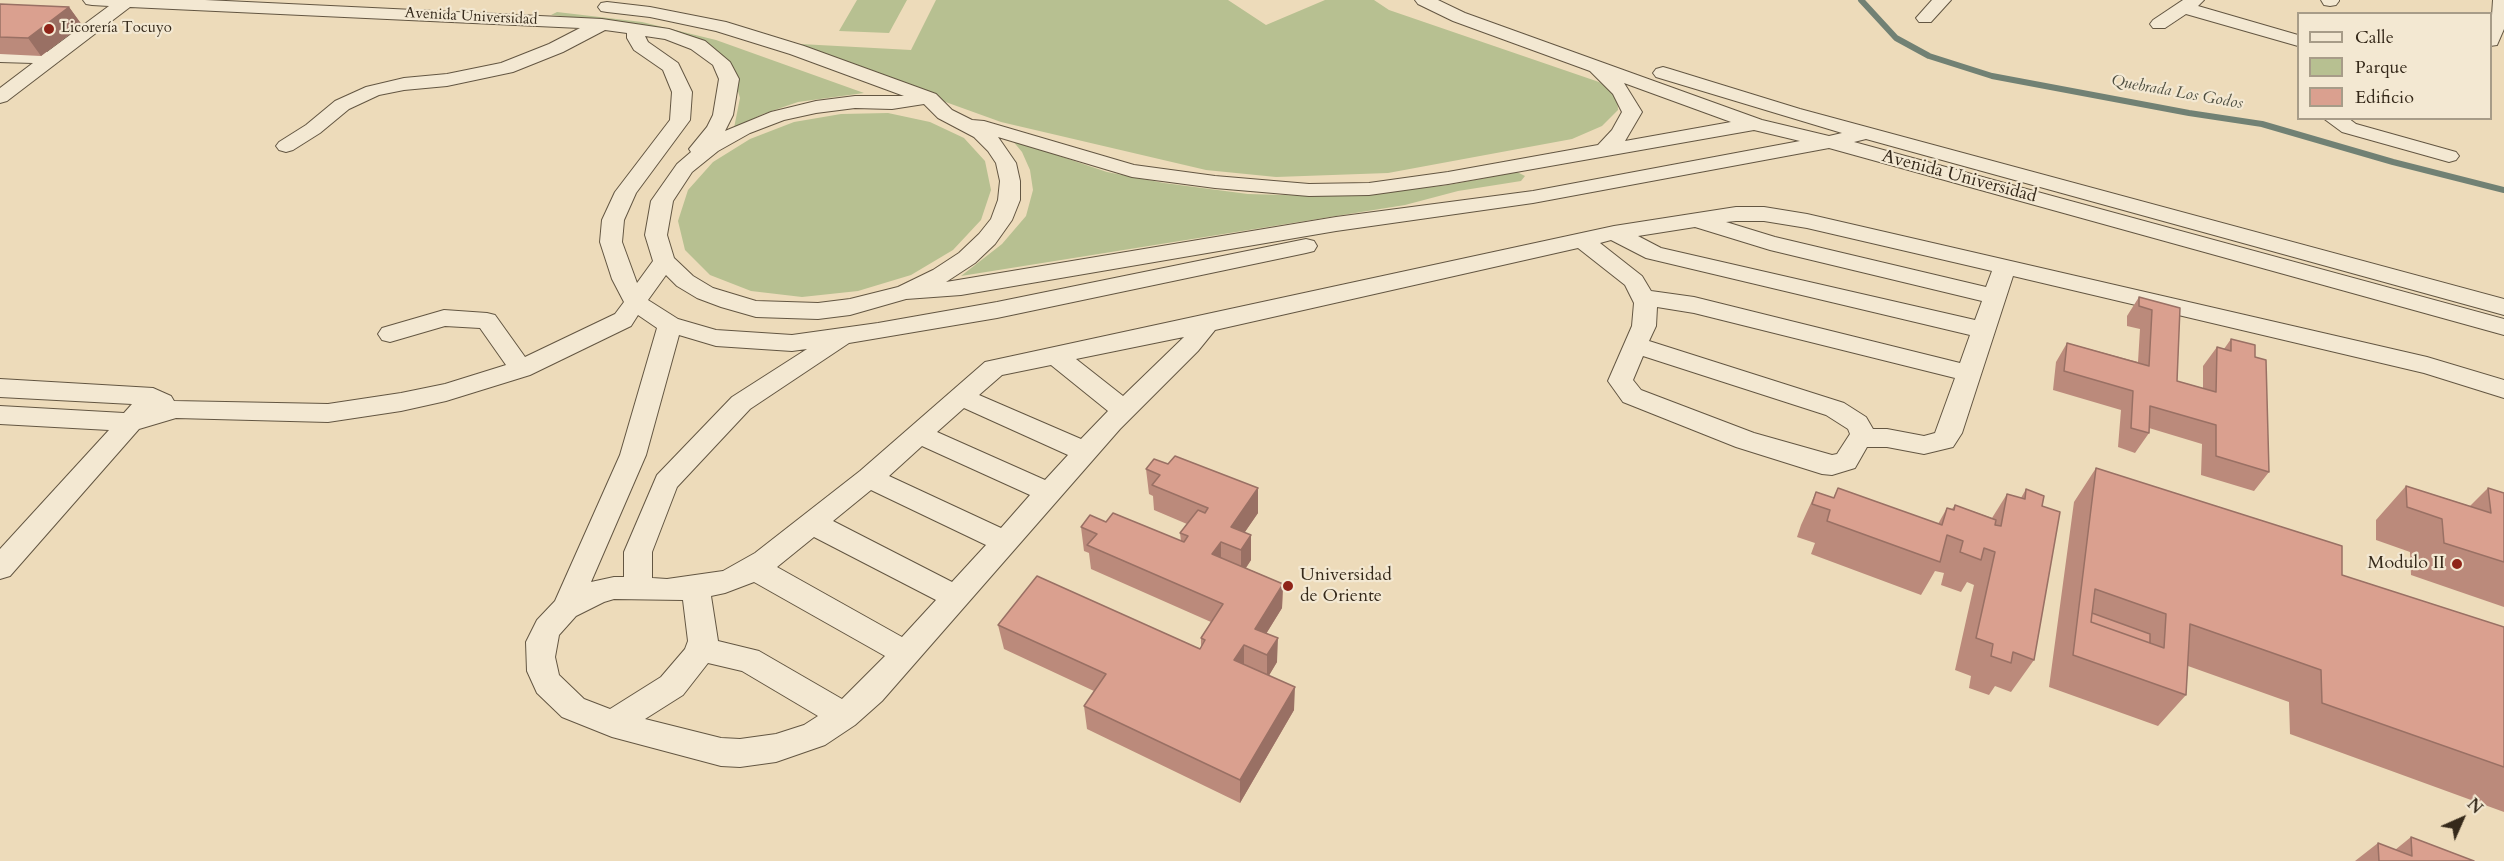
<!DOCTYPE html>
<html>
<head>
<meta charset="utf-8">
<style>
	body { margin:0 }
	#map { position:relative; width:2504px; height:861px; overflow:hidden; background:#eddbba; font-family:Cardo,serif }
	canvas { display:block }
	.legend { position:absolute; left:2297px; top:12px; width:195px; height:108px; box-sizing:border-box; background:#f3e8d2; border:2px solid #a79c88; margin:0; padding:8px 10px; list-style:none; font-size:18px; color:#35291a }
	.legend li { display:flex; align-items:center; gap:12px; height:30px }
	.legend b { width:30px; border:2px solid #a79c88 }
	.north { position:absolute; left:2432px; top:789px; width:60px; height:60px; -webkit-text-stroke:4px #f3e8d2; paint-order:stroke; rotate:45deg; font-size:16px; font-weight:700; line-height:24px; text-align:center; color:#35291a }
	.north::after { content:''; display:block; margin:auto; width:21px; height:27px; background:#35291a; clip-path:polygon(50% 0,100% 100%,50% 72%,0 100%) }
</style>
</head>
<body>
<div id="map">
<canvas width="2504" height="861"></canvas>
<ul class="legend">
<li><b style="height:8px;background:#f3e8d2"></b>Calle</li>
<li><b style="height:16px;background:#b7c091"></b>Parque</li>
<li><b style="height:16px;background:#daa08f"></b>Edificio</li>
</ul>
<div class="north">N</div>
</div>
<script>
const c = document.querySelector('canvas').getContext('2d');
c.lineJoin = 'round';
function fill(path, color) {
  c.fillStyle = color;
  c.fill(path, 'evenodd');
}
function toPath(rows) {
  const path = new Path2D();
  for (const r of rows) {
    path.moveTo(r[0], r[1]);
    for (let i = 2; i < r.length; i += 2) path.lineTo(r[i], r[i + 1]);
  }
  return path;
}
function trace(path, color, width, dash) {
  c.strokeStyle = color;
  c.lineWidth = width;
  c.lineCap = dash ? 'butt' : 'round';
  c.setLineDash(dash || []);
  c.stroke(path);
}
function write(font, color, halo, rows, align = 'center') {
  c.font = font + ' Cardo,serif';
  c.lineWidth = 4.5;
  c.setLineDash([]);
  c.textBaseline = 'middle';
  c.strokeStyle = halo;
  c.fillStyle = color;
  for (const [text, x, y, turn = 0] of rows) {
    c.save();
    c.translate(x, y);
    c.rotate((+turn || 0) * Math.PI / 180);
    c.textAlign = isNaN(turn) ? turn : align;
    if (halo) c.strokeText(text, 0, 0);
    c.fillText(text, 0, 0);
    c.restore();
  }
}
const green = toPath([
	[857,0,907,0,889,33,839,31],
	[936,0,1228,0,1266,25,1325,0,1374,0,1389,10,1599,82,1617,94,1618,110,1602,126,1572,139,1388,173,1276,177,1206,170,1001,122,782,43,911,50],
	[557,12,642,22,716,40,864,93,798,102,763,114,734,128,740,98,735,81,697,48,608,21,551,15],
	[888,113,930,122,964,138,985,161,991,190,981,220,953,250,911,275,858,291,802,297,751,291,710,275,685,250,678,221,688,190,713,162,750,139,794,122,841,114],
	[1012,140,1107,172,1164,183,1248,194,1317,196,1386,192,1448,185,1517,172,1525,176,1521,181,1458,191,1405,205,961,276,1002,244,1026,216,1033,190,1030,170,1022,152]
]);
const stream = toPath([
	[1861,0,1896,38,1929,56,1992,76,2189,113,2262,124,2393,162,2504,190]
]);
const minor = toPath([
	[83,0,205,0,602,19,669,29,705,41,730,62,739,79,733,115,725,131,771,112,816,101,855,96,904,96,790,54,716,31,650,17,607,12,601,11,598,7,601,3,607,2,650,7,726,22,804,46,936,94,952,110,972,120,984,121,1134,165,1215,176,1309,184,1369,183,1448,172,1598,145,1612,130,1622,112,1613,94,1590,71,1453,21,1418,4,1415,0,1438,0,1465,13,1762,120,1829,136,1842,133,1656,77,1653,73,1656,69,1663,67,1670,69,1800,109,2504,299,2504,315,1866,139,1854,142,2504,319,2504,335,1829,148,1533,203,1336,231,961,295,906,299,850,315,818,319,756,317,721,307,697,298,677,286,666,275,648,300,678,319,716,330,792,335,878,323,997,302,1306,239,1314,241,1317,246,1314,251,1306,253,997,318,849,343,750,409,677,487,652,552,652,578,667,579,723,571,755,553,860,471,985,362,1614,226,1736,207,1764,207,1807,214,2427,357,2504,380,2504,398,2424,373,2013,276,1962,433,1953,447,1924,454,1887,447,1867,447,1855,468,1832,475,1822,474,1736,447,1623,402,1608,381,1632,326,1634,303,1625,285,1578,248,1215,330,1198,351,1120,429,882,701,855,725,825,745,776,762,740,767,721,766,612,737,562,717,537,693,527,671,526,642,537,620,555,601,620,455,657,328,638,315,631,326,530,375,446,401,401,411,328,422,176,418,139,429,10,576,0,579,0,549,109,430,0,424,0,406,124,413,132,404,0,397,0,379,153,388,171,396,174,401,328,404,401,393,445,384,506,365,480,328,445,326,390,342,382,340,378,334,382,328,444,310,487,313,495,315,525,357,615,314,624,302,612,279,600,242,602,220,615,192,670,120,672,92,663,70,634,50,627,38,627,33,605,30,563,52,513,72,447,86,404,90,379,95,349,109,320,133,293,150,286,152,279,150,276,146,279,142,306,125,335,101,366,87,404,78,447,74,501,63,549,44,580,28,130,7,7,101,0,103,0,88,33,63,0,62,0,50,47,52,109,6,92,5,86,4,83,0],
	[645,36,665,39,691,49,713,65,719,79,713,115,707,127,689,149,691,152,677,164,651,201,645,235,653,261,637,283,622,242,624,220,636,193,690,120,692,92,678,63,648,42,645,36],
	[1624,83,1731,122,1625,141,1642,112,1624,83],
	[924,104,938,118,974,137,988,151,996,163,1000,181,998,200,991,219,979,234,959,253,933,270,898,287,850,299,818,303,756,301,713,288,693,276,674,258,667,235,673,201,692,172,718,151,750,133,784,120,816,113,855,108,892,109,924,104],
	[1754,130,1800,141,1533,191,1336,217,946,282,975,263,995,244,1012,220,1020,200,1020,181,1016,163,998,137,1132,177,1215,188,1309,196,1369,195,1448,184,1754,130],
	[1736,221,1764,221,1807,228,1992,271,1986,287,1775,237,1726,222,1736,221],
	[1695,227,1770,250,1982,301,1975,320,1661,248,1638,236,1695,227],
	[1611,240,1646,258,1970,335,1960,363,1694,297,1651,291,1642,276,1600,243,1611,240],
	[1657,307,1694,313,1955,378,1935,433,1924,436,1887,429,1873,429,1866,417,1844,403,1649,341,1656,326,1657,307],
	[679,335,716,346,792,351,807,349,732,397,657,475,624,552,624,577,614,577,591,582,646,455,679,335],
	[1184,337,1123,396,1076,359,1174,339,1184,337],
	[1643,356,1826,415,1848,429,1850,434,1837,454,1832,455,1754,433,1641,390,1633,380,1643,356],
	[1051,365,1108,411,1081,439,979,395,1002,375,1051,365],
	[964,408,1068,455,1045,480,937,432,964,408],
	[922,446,1030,495,1001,528,889,476,922,446],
	[871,490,986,545,952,582,833,521,871,490],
	[814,537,936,600,902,637,777,567,814,537],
	[754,582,885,656,842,699,759,651,718,641,711,596,725,593,754,582],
	[614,599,683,600,688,641,685,649,661,677,610,709,584,699,559,675,555,657,559,635,576,616,604,602,614,599],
	[708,663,742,671,818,716,804,725,776,734,740,739,721,738,645,719,683,695,708,663],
	[1932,0,1951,0,1931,22,1919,22,1916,18,1932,0],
	[2183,0,2204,0,2198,6,2298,35,2298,46,2186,14,2165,28,2153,28,2150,24,2153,20,2183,0],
	[2321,0,2339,0,2339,1,2336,5,2330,6,2324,5,2321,0],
	[2493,0,2504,0,2504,29,2497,45,2490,46,2493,0],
	[2323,118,2348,118,2356,124,2456,152,2459,156,2456,160,2449,162,2442,160,2342,132,2323,118]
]);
const wall = toPath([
	[0,4,69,7,82,25,41,56,0,54],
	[2139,297,2180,308,2177,381,2203,388,2203,366,2217,347,2224,349,2231,339,2255,357,2269,472,2254,491,2201,475,2202,444,2149,428,2149,433,2135,453,2118,447,2121,410,2053,390,2056,362,2067,343,2138,362,2140,329,2127,326,2127,316],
	[1168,464,1258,488,1258,513,1244,533,1251,535,1251,560,1246,568,1283,584,1282,608,1266,634,1277,662,1269,675,1294,710,1240,803,1087,729,1084,706,1094,691,1004,649,998,625,1200,649,1201,647,1201,638,1211,622,1091,569,1089,553,1084,551,1081,527,1106,522,1181,541,1180,533,1187,524,1154,510,1153,496,1149,494,1146,469],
	[2096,468,2342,575,2504,627,2504,812,2290,734,2289,702,2188,666,2186,695,2158,726,2049,687,2074,502],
	[2406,486,2470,506,2488,488,2504,493,2504,607,2411,575,2410,552,2376,540,2376,520],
	[1838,488,1938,524,1947,508,1952,509,1955,505,1992,518,2007,494,2021,498,2026,489,2042,506,2034,660,2011,692,1995,686,1989,695,1969,688,1971,676,1955,670,1974,585,1967,582,1961,592,1941,585,1944,573,1935,571,1921,595,1811,554,1815,543,1797,537,1801,525,1816,492,1833,498],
	[2411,837,2474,861,2355,861,2378,843,2395,850]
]);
const shadedWall = toPath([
	[69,7,82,25,41,56,28,38],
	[1258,488,1258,513,1234,548,1231,527],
	[1251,535,1251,560,1241,575,1241,550],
	[1221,542,1221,566,1212,554],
	[1283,584,1282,608,1256,650,1255,629],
	[1278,638,1277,662,1267,679,1267,655],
	[1244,645,1244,669,1234,660],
	[1295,687,1294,710,1240,803,1240,780]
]);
const building = toPath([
	[0,4,69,7,28,38,0,37,0,4],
	[2139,297,2180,308,2177,381,2216,392,2217,347,2231,351,2231,339,2255,345,2255,357,2266,360,2269,472,2216,456,2216,425,2150,406,2149,433,2131,428,2133,391,2064,371,2067,343,2149,366,2152,310,2139,306,2139,297],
	[1175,456,1258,488,1231,527,1251,535,1241,550,1221,542,1212,554,1283,584,1255,629,1278,638,1267,655,1244,645,1234,660,1295,687,1240,780,1084,706,1106,674,998,625,1037,576,1200,649,1205,640,1201,638,1223,604,1087,545,1097,534,1081,527,1090,515,1106,522,1113,513,1184,542,1188,536,1180,533,1198,510,1205,513,1208,508,1152,485,1160,475,1146,469,1154,459,1168,464,1175,456],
	[2096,468,2342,546,2342,575,2504,627,2504,767,2322,703,2321,670,2190,624,2186,695,2073,655,2096,468],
	[2095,589,2166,614,2164,648,2091,622,2095,589],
	[2406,486,2491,513,2488,488,2504,493,2504,562,2444,543,2442,519,2407,507,2406,486],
	[1838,488,1942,525,1947,508,1954,510,1955,505,1996,520,1995,525,2001,526,2007,494,2025,499,2026,489,2044,496,2042,506,2060,512,2034,660,2013,652,2011,663,1991,656,1993,644,1976,638,1995,552,1984,548,1981,560,1960,552,1963,541,1947,535,1940,562,1827,521,1830,510,1812,504,1816,492,1834,498,1838,488],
	[2092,613,2150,634,2150,643,2091,622,2092,613],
	[2411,837,2474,861,2379,861,2378,843,2412,856,2411,837]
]);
const markers = [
	[49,29,6,"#8f2418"],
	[2457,564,6,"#8f2418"],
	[1288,586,6,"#8f2418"]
];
const farStreetnames = [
	["Avenida Universidad",471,17,3]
];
const farPoinames = [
	["Licorería Tocuyo",61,29]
];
const farWaternames = [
	["Quebrada Los Godos",2177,93,10]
];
const streetNames = [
	["Avenida Universidad",1959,177,15]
];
const poiNames = [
	["Modulo II",2445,564],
	["Universidad",1300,576,"left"],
	["de Oriente",1300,597,"left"]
];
fill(green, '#b7c091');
trace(stream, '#718174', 6);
trace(minor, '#635642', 2);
fill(minor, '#f3e8d2');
fill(wall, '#bb8a7b');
fill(shadedWall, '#997064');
fill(building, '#daa08f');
trace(building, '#997064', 1.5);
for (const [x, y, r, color] of markers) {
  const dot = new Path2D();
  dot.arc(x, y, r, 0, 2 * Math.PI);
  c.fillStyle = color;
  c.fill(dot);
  trace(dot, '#f3e8d2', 2);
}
write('15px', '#35291a', '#f3e8d2', farStreetnames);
write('15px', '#35291a', '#f3e8d2', farPoinames, 'left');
write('italic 16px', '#4e4e40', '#f3e8d2', farWaternames);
write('18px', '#35291a', '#f3e8d2', streetNames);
write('18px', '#35291a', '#f3e8d2', poiNames, 'right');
</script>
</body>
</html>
